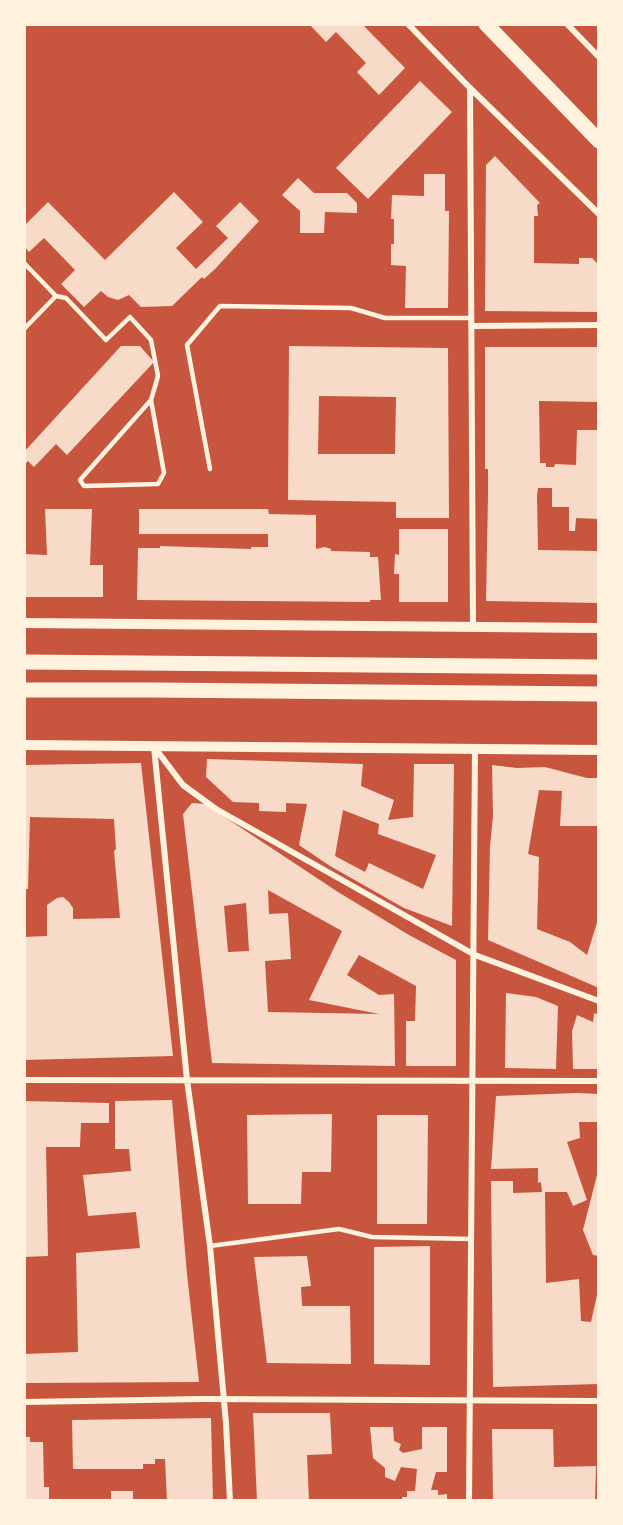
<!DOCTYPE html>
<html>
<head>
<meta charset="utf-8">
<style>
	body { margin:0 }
	#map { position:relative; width:623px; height:1525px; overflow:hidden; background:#c8553d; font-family:"Fira Sans Condensed",sans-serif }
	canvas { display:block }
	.frame { position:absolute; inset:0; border:26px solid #fff3e0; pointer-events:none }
</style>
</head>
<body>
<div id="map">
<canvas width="623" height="1525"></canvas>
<div class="frame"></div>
</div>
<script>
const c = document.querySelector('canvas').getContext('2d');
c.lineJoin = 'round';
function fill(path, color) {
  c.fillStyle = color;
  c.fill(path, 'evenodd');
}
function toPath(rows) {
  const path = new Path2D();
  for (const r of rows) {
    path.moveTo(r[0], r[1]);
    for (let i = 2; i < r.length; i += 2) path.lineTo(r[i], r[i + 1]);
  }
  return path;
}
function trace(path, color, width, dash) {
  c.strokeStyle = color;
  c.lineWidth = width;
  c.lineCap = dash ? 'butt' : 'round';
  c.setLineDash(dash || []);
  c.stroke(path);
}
const building = toPath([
	[309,24,362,24,405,68,379,95,357,72,366,63,336,32,326,42],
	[420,81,452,112,368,199,336,168],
	[495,156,540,203,537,205,538,216,534,216,534,263,579,264,579,258,592,258,599,265,599,312,485,311,486,165],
	[424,174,445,174,445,211,449,211,448,308,405,308,406,266,391,265,391,244,394,244,394,219,391,219,392,195,424,196],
	[298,178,314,193,347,193,357,203,357,213,325,212,324,233,300,233,300,211,282,195],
	[174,192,203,222,176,248,196,269,228,238,216,226,240,202,259,221,215,269,204,279,202,277,172,306,141,307,129,295,118,300,108,297,101,291,84,307,61,284,75,270,44,238,29,252,24,246,24,226,48,202,105,260],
	[121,346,140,346,154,362,67,455,56,444,34,467,28,461,24,465,24,452],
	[289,346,448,348,449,518,396,518,396,502,288,500],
	[319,396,396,397,395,454,318,454],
	[485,347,599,347,599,402,539,401,540,463,546,463,546,467,554,467,555,464,576,465,577,430,599,430,599,519,576,518,575,531,569,531,569,507,552,507,552,488,538,488,537,496,538,550,599,551,599,603,486,601,488,496,488,469,485,469],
	[45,509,92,509,90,565,103,565,103,597,24,597,24,554,47,555],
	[139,509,268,509,269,514,316,515,316,549,325,547,331,549,331,551,370,552,370,557,378,557,381,600,370,600,370,602,137,600,138,548,160,548,160,546,251,549,251,547,268,547,268,534,139,534],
	[399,529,448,529,448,602,399,602,399,574,394,574,395,554,399,555],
	[207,759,363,764,361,786,394,800,388,820,413,817,414,764,454,764,452,926,404,908,330,866,299,845,307,804,286,803,286,812,259,811,259,803,233,802,206,777],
	[343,810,379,824,378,834,436,855,423,889,369,863,365,872,335,856],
	[141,763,173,1056,24,1060,24,937,47,936,47,905,57,898,63,897,69,902,73,908,73,919,120,918,114,851,116,849,114,819,30,817,28,889,24,889,24,765],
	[492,765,517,768,545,767,587,778,599,778,599,826,560,826,562,791,539,790,528,854,539,857,537,929,570,942,587,955,599,916,599,988,488,940,490,847,493,816],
	[192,803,205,804,338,892,409,935,456,960,456,1066,406,1066,406,1021,415,1021,416,986,359,955,347,975,379,995,394,994,395,1066,212,1063,183,814],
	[268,890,342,931,309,1000,379,1014,268,1012,265,961,291,959,288,913,269,914],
	[246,903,249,951,228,952,224,906],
	[506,993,536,997,558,1006,556,1069,505,1068],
	[594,1013,599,1015,599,1069,573,1069,572,1031,577,1015,593,1022],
	[577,1093,599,1094,599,1122,579,1122,580,1138,567,1142,587,1200,573,1206,567,1192,545,1192,546,1283,579,1279,581,1321,591,1322,599,1286,599,1384,493,1387,491,1181,513,1181,513,1193,542,1192,541,1182,538,1183,538,1168,491,1169,496,1096],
	[172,1100,187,1274,199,1382,24,1383,24,1354,78,1352,76,1253,140,1248,136,1212,88,1216,83,1175,131,1171,129,1149,115,1149,115,1101],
	[24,1101,109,1103,109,1123,81,1123,80,1147,46,1147,48,1256,24,1257],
	[332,1114,331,1172,302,1172,301,1204,248,1204,247,1115],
	[377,1115,428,1115,427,1224,377,1224],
	[598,1171,599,1171,599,1256,593,1255,583,1230],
	[430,1246,430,1365,374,1364,374,1247],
	[307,1256,311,1286,301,1287,302,1306,350,1306,351,1364,267,1363,254,1257],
	[253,1413,330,1413,332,1454,307,1455,309,1501,257,1501],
	[211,1418,213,1501,167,1501,165,1459,155,1459,155,1464,143,1464,143,1469,73,1469,72,1420],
	[370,1427,393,1427,394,1441,401,1444,399,1450,403,1453,422,1449,422,1427,447,1427,447,1472,436,1472,431,1490,438,1490,438,1495,447,1494,447,1501,402,1501,402,1497,407,1497,407,1491,415,1491,417,1469,401,1467,395,1481,385,1477,385,1468,373,1458],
	[492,1429,553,1429,554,1467,596,1466,595,1501,493,1501],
	[24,1437,30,1437,30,1442,43,1442,44,1487,49,1487,49,1501,24,1501],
	[111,1491,133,1491,133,1501,111,1501]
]);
const service = toPath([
	[24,263,56,296],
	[24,329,56,296,66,298,106,340,130,317,151,340,158,376,151,400,164,473,158,484,84,486,80,480,151,400],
	[210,469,187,345,220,306,351,308,385,318,472,318],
	[210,1246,339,1229,372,1237,471,1239]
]);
const minor = toPath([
	[408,24,470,88,599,214],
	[567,24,599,57],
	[470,88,473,628],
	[472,326,599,325],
	[154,747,187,1080,210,1246,226,1423,230,1501],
	[155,748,183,785,216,809,475,955,599,1001],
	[24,1080,599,1081],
	[24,1402,202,1399,599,1401],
	[469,1501,475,749]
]);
const tertiary = toPath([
	[24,623,599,628],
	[24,745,599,750]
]);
const primary = toPath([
	[486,24,599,141],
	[24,662,599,667],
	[24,690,153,690,599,694]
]);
fill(building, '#f7dbc8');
trace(service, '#fff3e0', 4.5);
trace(minor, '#fff3e0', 6);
trace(tertiary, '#fff3e0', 10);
trace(primary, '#fff3e0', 15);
</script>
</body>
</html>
